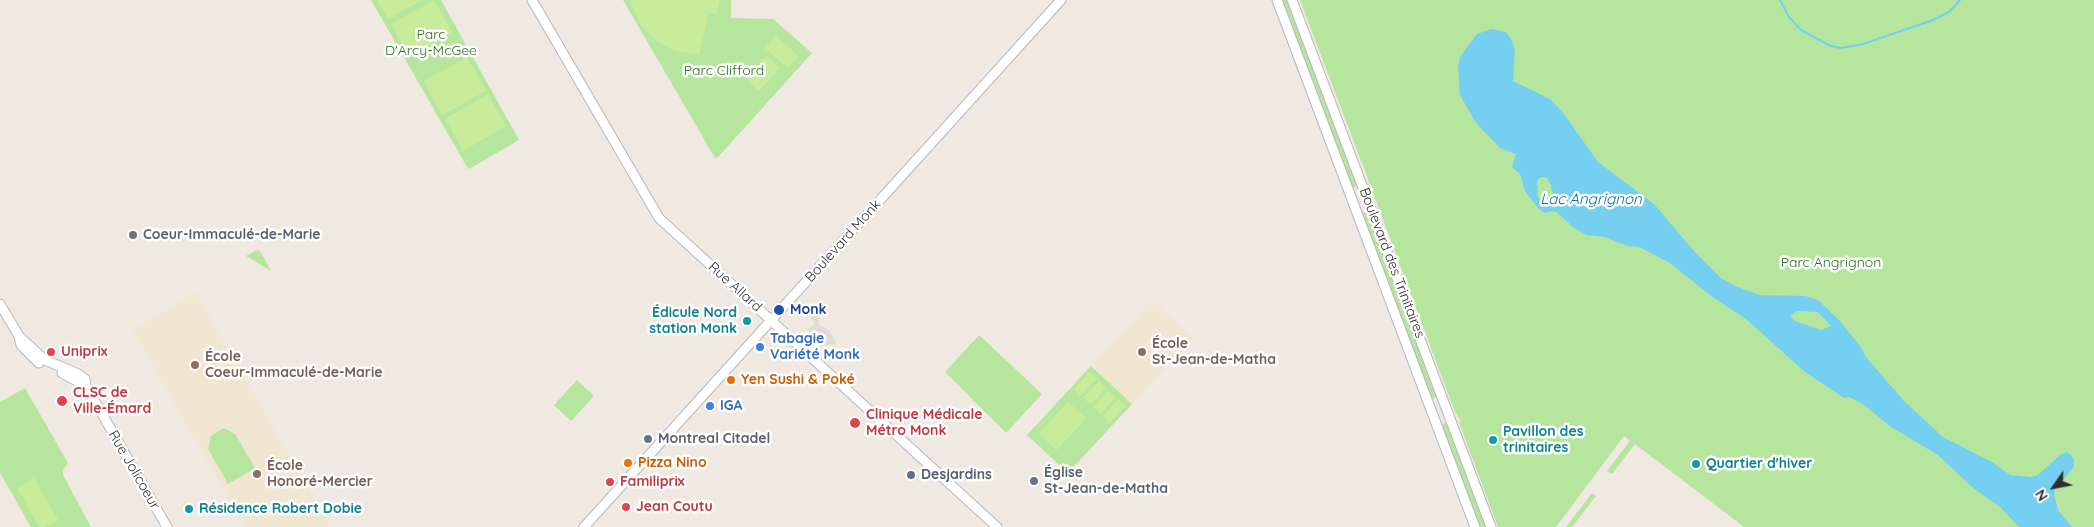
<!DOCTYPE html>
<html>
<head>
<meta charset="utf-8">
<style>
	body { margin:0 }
	#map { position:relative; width:2094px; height:527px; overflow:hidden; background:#efe9e1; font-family:Quicksand,sans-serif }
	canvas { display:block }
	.north { position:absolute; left:2029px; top:462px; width:50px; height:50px; -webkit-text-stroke:4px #fff; paint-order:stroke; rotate:237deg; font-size:14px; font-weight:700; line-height:20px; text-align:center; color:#2e2e2e }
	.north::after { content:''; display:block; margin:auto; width:18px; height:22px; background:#2e2e2e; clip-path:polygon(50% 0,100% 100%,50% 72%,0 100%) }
</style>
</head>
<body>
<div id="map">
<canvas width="2094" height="527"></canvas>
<div class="north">N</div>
</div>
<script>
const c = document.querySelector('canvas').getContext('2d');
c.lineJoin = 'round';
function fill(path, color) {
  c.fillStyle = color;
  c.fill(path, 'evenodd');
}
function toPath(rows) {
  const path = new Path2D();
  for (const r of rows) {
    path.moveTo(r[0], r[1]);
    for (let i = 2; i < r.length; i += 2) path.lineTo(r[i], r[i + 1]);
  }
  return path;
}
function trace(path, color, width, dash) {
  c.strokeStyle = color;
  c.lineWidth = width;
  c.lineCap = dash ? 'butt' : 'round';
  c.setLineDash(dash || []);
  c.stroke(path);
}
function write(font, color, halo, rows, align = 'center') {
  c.font = font + ' Quicksand,sans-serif';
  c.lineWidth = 5;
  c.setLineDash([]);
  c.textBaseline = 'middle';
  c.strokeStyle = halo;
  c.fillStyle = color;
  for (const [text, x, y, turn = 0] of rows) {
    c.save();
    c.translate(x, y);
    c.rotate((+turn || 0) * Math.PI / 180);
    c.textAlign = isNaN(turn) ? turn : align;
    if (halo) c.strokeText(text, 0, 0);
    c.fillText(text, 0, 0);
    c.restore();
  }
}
const education = toPath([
	[194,293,196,293,330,527,246,527,193,437,133,330],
	[1152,300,1193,338,1132,404,1091,366]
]);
const green = toPath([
	[371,0,441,0,519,140,469,169,467,167],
	[623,0,731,0,731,18,773,19,812,53,718,157,715,158],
	[1280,0,1289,0,1359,185,1351,188],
	[1300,0,2094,0,2094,527,1744,527,1635,444,1612,474,1607,471,1630,441,1624,436,1556,527,1498,527,1459,422,1461,421,1455,412,1372,190,1374,189,1371,187],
	[1368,211,1438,396,1430,400,1360,214],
	[257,250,260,251,271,271,246,256],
	[979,335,1042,394,1006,433,945,372],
	[1091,366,1132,404,1068,473,1027,435],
	[577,380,594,396,571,421,554,405],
	[25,388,68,463,63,470,63,475,91,527,31,527,0,473,0,402],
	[1448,422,1487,527,1481,527,1471,507,1440,425],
	[222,429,226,429,235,434,255,468,228,484,208,449,211,436],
	[1592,493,1596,496,1572,527,1566,527]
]);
const pitch = toPath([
	[377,0,422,0,388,19],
	[434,0,452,32,409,56,391,24],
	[630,0,720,0,717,14,709,13,699,55,675,51,656,41,640,24],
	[776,36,799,56,788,68,765,48],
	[766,56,780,68,759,91,746,79],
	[467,57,486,91,442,115,424,81],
	[488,94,506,126,463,151,445,119],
	[1089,372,1097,379,1081,396,1074,389],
	[1099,381,1106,388,1091,405,1083,398],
	[1108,390,1116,397,1101,414,1093,407],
	[1118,399,1126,406,1110,423,1103,416],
	[1068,402,1086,418,1057,450,1039,434],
	[34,478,58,520,45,527,39,527,17,488]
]);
const plaza = toPath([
	[802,301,820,317,818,324,829,330,836,343,833,346,831,344,822,346,815,344,814,346,807,340,812,334,806,328,809,329,815,322,798,306]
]);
const water = toPath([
	[1491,29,1506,32,1512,41,1515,50,1513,81,1550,99,1564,114,1598,162,1654,204,1693,250,1721,278,1735,286,1760,295,1805,296,1818,300,1838,319,1861,347,1866,357,1904,401,1943,437,1992,462,2010,475,2032,477,2038,475,2061,454,2067,452,2071,455,2074,460,2074,467,2055,489,2054,495,2058,510,2072,527,2019,527,2000,507,1972,487,1938,455,1891,427,1863,404,1849,397,1844,398,1805,372,1746,319,1711,296,1670,263,1639,247,1627,246,1605,237,1587,235,1574,228,1557,212,1552,211,1545,213,1539,209,1525,191,1520,174,1512,167,1516,154,1500,148,1476,123,1460,95,1458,67,1460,57,1477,34],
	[1541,177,1546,177,1550,183,1554,196,1551,200,1543,201,1538,197,1537,181],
	[1797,311,1818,312,1831,326,1821,330,1795,321,1790,316]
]);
const stream = toPath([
	[1780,0,1789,17,1801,30,1831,46,1841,48,1863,44,1933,20,1949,12,1960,0]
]);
const tertiary = toPath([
	[532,0,659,218,997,527],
	[0,304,19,336,21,345,39,363],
	[19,336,45,360,78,374,85,379,86,386,167,527],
	[62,373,86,386],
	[584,527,1061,0]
]);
const secondary = toPath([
	[1277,0,1475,527],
	[1292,0,1491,527]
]);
const markers = [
	[133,235,5,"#6b7280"],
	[779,310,6,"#1a4fb4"],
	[747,321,5,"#0f9aa8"],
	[760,347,5,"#3f7fe0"],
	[51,352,5,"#e0444e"],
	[1142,352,5,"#8d6e63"],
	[195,365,5,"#8d6e63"],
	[731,380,5,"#e8710a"],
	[62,401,6,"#e0444e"],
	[710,406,5,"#3f7fe0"],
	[855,423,6,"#e0444e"],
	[648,439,5,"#6b7280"],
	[1493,440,5,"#0f9aa8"],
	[628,463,5,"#e8710a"],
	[1696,464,5,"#0f9aa8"],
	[257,474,5,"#8d6e63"],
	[911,475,5,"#5c6f8a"],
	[1034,481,5,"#6b7280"],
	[610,482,5,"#e0444e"],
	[626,507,5,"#e0444e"],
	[189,509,5,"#0f9aa8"]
];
const parkNames = [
	["Parc",431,35],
	["D'Arcy-McGee",431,51],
	["Parc Clifford",724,71],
	["Parc Angrignon",1831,263]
];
const worshipNames = [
	["Coeur-Immaculé-de-Marie",143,235],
	["Montreal Citadel",658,439],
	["Église",1044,473],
	["St-Jean-de-Matha",1044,489]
];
const streetNames = [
	["Boulevard Monk",843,241,-48],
	["Boulevard des Trinitaires",1392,263,69],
	["Rue Allard",735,287,42],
	["Rue Jolicoeur",134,470,60]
];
const transitNames = [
	["Monk",790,310]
];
const cultureNames = [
	["Édicule Nord",737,313,"right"],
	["station Monk",737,329,"right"],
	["Pavillon des",1503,432],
	["trinitaires",1503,448],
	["Quartier d'hiver",1706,464],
	["Résidence Robert Dobie",199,509]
];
const shopNames = [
	["Tabagie",770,339],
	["Variété Monk",770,355],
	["IGA",720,406]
];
const educationNames = [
	["École",1152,344],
	["St-Jean-de-Matha",1152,360],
	["École",205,357],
	["Coeur-Immaculé-de-Marie",205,373],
	["École",267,466],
	["Honoré-Mercier",267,482]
];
const healthNames = [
	["Uniprix",61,352],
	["CLSC de",73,393],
	["Ville-Émard",73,409],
	["Clinique Médicale",866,415],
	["Métro Monk",866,431],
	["Familiprix",620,482],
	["Jean Coutu",636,507]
];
const foodNames = [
	["Yen Sushi & Poké",741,380],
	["Pizza Nino",638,463]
];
const serviceNames = [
	["Desjardins",921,475]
];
const waterNames = [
	["Lac Angrignon",1591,199]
];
fill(education, '#f0e6d1');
fill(green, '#b6e59e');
fill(pitch, '#c9ec9a');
fill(plaza, '#dfdcd8');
fill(water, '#75cff0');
trace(stream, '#75cff0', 2);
trace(tertiary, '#b4b7c1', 11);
trace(secondary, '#b4b7c1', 11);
trace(tertiary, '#fff', 9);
trace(secondary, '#fff', 9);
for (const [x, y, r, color] of markers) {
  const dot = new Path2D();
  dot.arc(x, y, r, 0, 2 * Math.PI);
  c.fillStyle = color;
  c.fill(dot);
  trace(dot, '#fff', 2);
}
write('14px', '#2c6e1b', '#fff', parkNames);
write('bold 14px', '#5b616d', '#fff', worshipNames, 'left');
write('14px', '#2e2e2e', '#fff', streetNames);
write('bold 14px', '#164399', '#fff', transitNames, 'left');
write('bold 14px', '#0d838f', '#fff', cultureNames, 'left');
write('bold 14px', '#366cbe', '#fff', shopNames, 'left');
write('bold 14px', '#785e54', '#fff', educationNames, 'left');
write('bold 14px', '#be3a42', '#fff', healthNames, 'left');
write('bold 14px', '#c56008', '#fff', foodNames, 'left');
write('bold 14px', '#4e5e75', '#fff', serviceNames, 'left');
write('italic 15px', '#0d6fa3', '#fff', waterNames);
</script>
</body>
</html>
